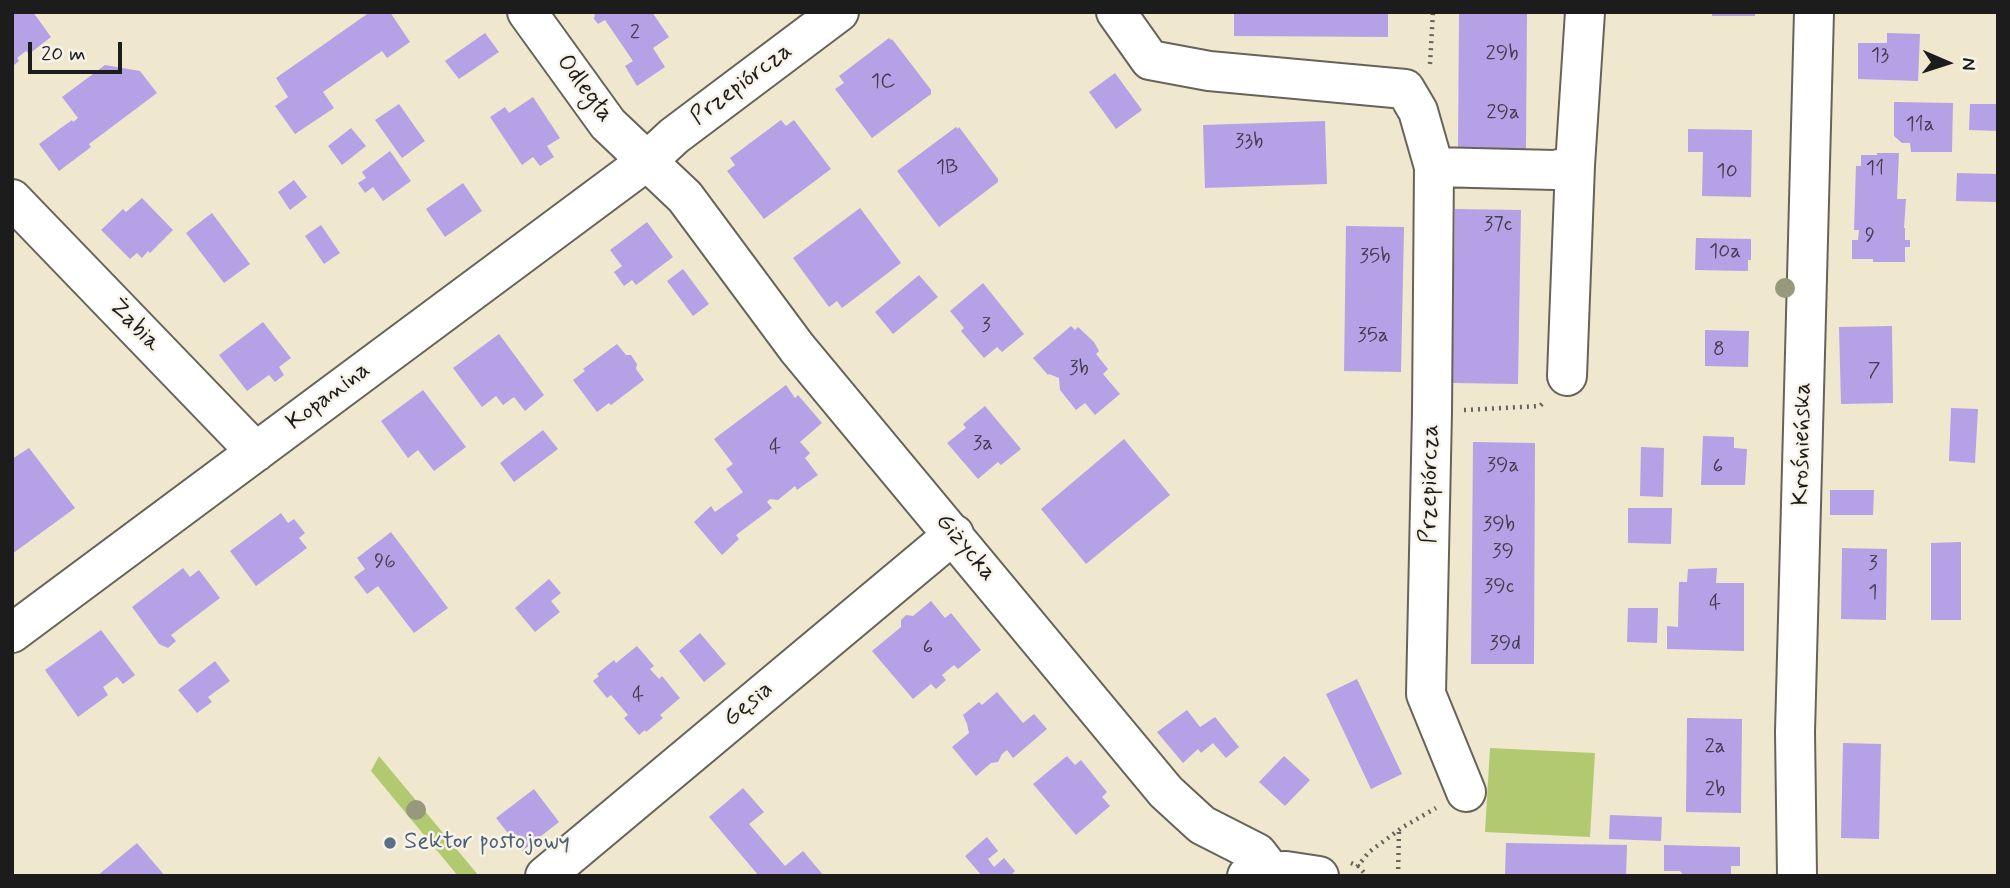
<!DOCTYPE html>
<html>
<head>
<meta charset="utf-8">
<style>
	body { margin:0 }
	#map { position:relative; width:2010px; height:888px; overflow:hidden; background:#efe8ce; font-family:Mynerve,sans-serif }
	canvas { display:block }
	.frame { position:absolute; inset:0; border:14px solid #1c1c1c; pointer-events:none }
	.north { position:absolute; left:1912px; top:28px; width:70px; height:70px; -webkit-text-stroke:5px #f7f3e8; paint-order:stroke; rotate:93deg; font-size:19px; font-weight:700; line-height:28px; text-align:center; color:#1c1c1c }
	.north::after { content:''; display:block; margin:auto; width:24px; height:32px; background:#1c1c1c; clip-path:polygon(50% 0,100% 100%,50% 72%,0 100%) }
	.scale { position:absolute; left:28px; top:42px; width:94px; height:32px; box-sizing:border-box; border:4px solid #1c1c1c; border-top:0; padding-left:9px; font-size:21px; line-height:24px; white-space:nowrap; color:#1c1c1c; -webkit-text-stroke:5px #f7f3e8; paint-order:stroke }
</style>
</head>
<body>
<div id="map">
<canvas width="2010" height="888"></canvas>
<div class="frame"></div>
<div class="north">N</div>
<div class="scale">20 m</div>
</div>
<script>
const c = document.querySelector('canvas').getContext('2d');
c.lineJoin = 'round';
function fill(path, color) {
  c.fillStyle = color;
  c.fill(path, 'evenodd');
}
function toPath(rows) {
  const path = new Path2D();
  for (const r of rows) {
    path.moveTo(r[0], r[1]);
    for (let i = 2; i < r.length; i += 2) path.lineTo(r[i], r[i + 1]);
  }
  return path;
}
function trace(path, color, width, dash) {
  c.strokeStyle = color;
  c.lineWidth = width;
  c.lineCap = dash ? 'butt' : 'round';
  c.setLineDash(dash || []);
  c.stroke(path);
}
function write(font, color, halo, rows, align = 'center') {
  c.font = font + ' Mynerve,sans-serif';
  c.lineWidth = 5;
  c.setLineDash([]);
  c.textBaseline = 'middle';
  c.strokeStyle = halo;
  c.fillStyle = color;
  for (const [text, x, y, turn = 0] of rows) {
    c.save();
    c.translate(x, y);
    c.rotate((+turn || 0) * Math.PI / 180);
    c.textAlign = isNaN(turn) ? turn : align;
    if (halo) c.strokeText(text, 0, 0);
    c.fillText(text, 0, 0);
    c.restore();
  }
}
const green = toPath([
	[1490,748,1595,753,1590,837,1485,832],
	[379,756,479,876,458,876,371,771]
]);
const building = toPath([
	[12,12,33,12,51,37,29,54,26,51,17,58,19,61,12,67],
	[370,12,390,12,410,42,387,58,382,51,323,92,334,108,295,134,275,106,288,97,276,78],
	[595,12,652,12,669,37,653,48,665,67,637,86,625,66,633,61,605,20,598,24,594,19],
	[1234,12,1388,12,1388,37,1234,36],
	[1459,12,1527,12,1526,149,1458,148],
	[1712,12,1755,12,1755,16,1712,16],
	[485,33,499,52,459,79,445,61],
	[1887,33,1920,34,1918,81,1858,79,1858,43,1887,43],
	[889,38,891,40,892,39,931,90,931,94,872,138,835,89,844,83,839,76],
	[105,65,140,71,157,93,89,144,91,147,59,171,39,144,72,120,73,122,78,118,62,97],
	[1115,73,1142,110,1116,129,1089,92],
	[533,97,560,138,547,146,554,157,540,166,533,157,522,165,490,117,505,107,509,113],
	[1894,102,1953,103,1952,152,1911,152,1910,143,1902,143,1894,136],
	[399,104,425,141,402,158,375,120],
	[1970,104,1998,104,1998,131,1969,130],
	[781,120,786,126,794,120,831,169,764,219,727,171,735,165,730,158],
	[1325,121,1327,184,1205,188,1203,125],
	[956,127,958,129,959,127,998,179,998,182,939,227,897,171],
	[351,128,366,146,342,165,328,146],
	[1688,129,1752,130,1751,197,1702,196,1703,152,1688,152],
	[390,151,411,181,383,201,373,187,365,193,358,183,366,178,362,172],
	[1877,153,1899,153,1897,199,1906,199,1904,228,1905,228,1905,240,1910,240,1910,247,1905,247,1905,262,1873,262,1873,259,1852,259,1852,240,1858,240,1859,230,1854,230,1856,166,1861,166,1861,155,1877,155],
	[1957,173,1998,174,1998,202,1956,201],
	[294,180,307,197,290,210,278,192],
	[463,183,482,211,445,237,426,209],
	[142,198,173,230,150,253,148,251,142,258,137,253,130,259,101,230,123,209,126,212],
	[860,208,901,263,842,308,837,301,829,307,793,258],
	[1455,209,1521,210,1518,384,1452,383],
	[212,213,250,264,224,283,186,233],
	[647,222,673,257,636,285,632,280,624,286,614,272,622,266,610,250],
	[321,225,340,253,324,264,305,236],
	[1346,226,1404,227,1401,372,1344,371],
	[1696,238,1751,239,1751,260,1748,260,1748,271,1695,270],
	[683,269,709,304,693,316,667,281],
	[919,275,938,297,893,334,875,312],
	[983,283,1024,334,1002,352,997,347,984,358,961,331,964,328,950,311],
	[263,322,291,358,279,367,284,375,275,382,269,375,247,391,219,355],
	[1071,326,1075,330,1078,327,1094,342,1099,351,1096,354,1108,369,1103,374,1120,394,1095,415,1085,403,1076,410,1060,390,1059,378,1049,374,1048,375,1033,358],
	[1892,326,1893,403,1841,404,1839,327],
	[1705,330,1749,331,1748,367,1705,366],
	[499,334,544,395,525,411,514,397,503,405,496,396,482,407,453,368],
	[617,344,626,355,631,355,637,364,636,369,644,380,611,405,609,403,597,412,573,380,585,371,583,369],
	[786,385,795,398,798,395,822,423,800,442,810,453,805,458,818,475,797,490,795,486,778,500,770,499,767,502,772,508,736,535,739,539,722,555,694,522,711,506,715,512,743,492,726,469,733,464,714,439],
	[423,390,466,447,434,471,418,450,408,458,381,421],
	[985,406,1021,449,1001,465,998,462,978,479,947,443,966,428,963,424],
	[1951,408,1978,409,1975,463,1949,461],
	[543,430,558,449,514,482,500,463],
	[1703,436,1734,437,1734,448,1747,449,1745,485,1701,485],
	[1124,439,1170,495,1086,564,1041,509],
	[1473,442,1535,443,1534,664,1471,664],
	[1641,447,1664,448,1663,497,1640,496],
	[29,448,75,508,12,554,12,459],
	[1830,490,1874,490,1873,515,1830,515],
	[1628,508,1672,508,1671,544,1628,543],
	[281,513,288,523,294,519,305,533,299,538,307,548,256,586,230,551],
	[391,532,448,608,414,633,378,586,367,594,354,577,365,569,357,558],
	[1961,542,1961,620,1931,620,1931,543],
	[1842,548,1887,549,1886,620,1841,619],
	[183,568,190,577,199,570,220,598,171,635,176,641,168,648,159,644,132,607],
	[1717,568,1716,583,1744,583,1744,651,1667,649,1667,626,1678,627,1679,582,1687,582,1688,569],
	[549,579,561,593,551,601,560,612,535,632,515,608],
	[931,601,945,618,951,613,981,650,958,669,954,665,942,675,946,680,936,689,931,684,913,699,872,651,901,627,901,620,906,615,913,616],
	[1628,608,1658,608,1657,643,1627,642],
	[101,630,135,675,123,684,117,677,103,687,108,695,78,717,45,670],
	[700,633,726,664,704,682,679,651],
	[637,646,654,666,650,669,659,679,662,676,680,698,660,715,663,718,646,732,645,730,639,735,624,718,628,715,611,695,607,698,593,681,599,676,597,674,614,660,616,663],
	[215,661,230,681,208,697,212,702,197,713,178,690],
	[1357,679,1402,774,1371,789,1326,694],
	[997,692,1023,723,1034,714,1047,729,1013,758,1007,750,1002,754,998,762,991,763,976,776,952,747,969,733,967,724,963,715,979,702,982,705],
	[1187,710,1200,727,1215,717,1239,747,1226,758,1213,743,1201,753,1198,749,1183,763,1157,732],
	[1687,718,1742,719,1741,813,1686,812],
	[1843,743,1881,744,1879,839,1841,838],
	[1067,756,1075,765,1081,760,1107,792,1102,797,1110,806,1076,835,1033,784],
	[1284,756,1310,780,1285,806,1259,782],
	[743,788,764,812,749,824,785,866,803,851,824,876,759,876,709,817],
	[534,789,559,822,522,851,496,818],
	[1610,815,1662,817,1661,841,1609,839],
	[987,837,998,851,988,859,994,867,1004,858,1015,871,1010,876,982,876,965,856],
	[137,843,165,876,97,876],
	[1506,843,1627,845,1626,876,1505,876],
	[1664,845,1740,847,1740,866,1731,866,1731,876,1684,876,1680,871,1664,871]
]);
const path = toPath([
	[1430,64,1433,12],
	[1464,410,1540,406,1545,401],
	[1351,863,1358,866,1367,876],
	[1357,867,1369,852,1403,827,1436,808],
	[1398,876,1399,830]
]);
const minor = toPath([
	[527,12,608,124,685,197,797,348,1166,792,1202,825,1257,853,1264,862,1267,872],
	[1116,12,1150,60,1209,71,1405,89,1418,111,1434,167,1555,170,1575,165,1585,12],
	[1434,167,1432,412,1426,694,1466,792],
	[12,199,256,452],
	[1567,376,1575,165],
	[12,633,647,161,674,136,839,12],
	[545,876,954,534],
	[1797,876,1795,732,1814,12]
]);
const tertiary = toPath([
	[1247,876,1267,872,1286,871,1319,876]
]);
const trees = [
	[1785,288],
	[416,810]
];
const markers = [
	[390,843,7,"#5c6f8a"]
];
const numberNames = [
	["2",635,34],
	["29b",1502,55],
	["13",1880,57],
	["1C",883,83],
	["29a",1503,114],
	["11a",1920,126],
	["33b",1249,143],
	["1B",947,169],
	["11",1875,170],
	["10",1727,173],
	["37c",1498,226],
	["9",1870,237],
	["10a",1725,253],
	["35b",1375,258],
	["3",986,327],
	["35a",1373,337],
	["8",1719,351],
	["3b",1079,370],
	["7",1874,372],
	["3a",983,445],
	["4",775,449],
	["39a",1503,467],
	["6",1718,468],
	["39b",1499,526],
	["39",1503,553],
	["96",385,563],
	["3",1873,565],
	["39c",1499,588],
	["1",1873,594],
	["4",1715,605],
	["39d",1505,645],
	["6",928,649],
	["4",638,697],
	["2a",1715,748],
	["2b",1715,791]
];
const streetNames = [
	["Przepiórcza",742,85,-37],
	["Odległa",584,89,53],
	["Żabia",134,326,46],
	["Kopanina",329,397,-37],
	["Krośnieńska",1803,444,-89],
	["Przepiórcza",1431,484,-89],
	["Giżycka",965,548,50],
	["Gęsia",749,705,-40]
];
const serviceNames = [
	["Sektor postojowy",404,843]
];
fill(green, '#b1ca6f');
fill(building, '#b5a1e5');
trace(minor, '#66635a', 42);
trace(tertiary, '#66635a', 42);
trace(path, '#66635a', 4.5, [2, 5]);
trace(minor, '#fff', 38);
trace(tertiary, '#fff', 38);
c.fillStyle = '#98997c';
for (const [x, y] of trees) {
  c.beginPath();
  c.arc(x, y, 10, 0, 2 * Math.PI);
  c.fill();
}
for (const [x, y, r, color] of markers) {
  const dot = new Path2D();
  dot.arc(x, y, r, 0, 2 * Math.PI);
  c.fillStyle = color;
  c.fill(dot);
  trace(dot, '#f7f3e8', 2.5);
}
write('21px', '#423d4e', null, numberNames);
write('24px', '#1c1c1c', '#f7f3e8', streetNames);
write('24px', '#4e5e75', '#f7f3e8', serviceNames, 'left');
</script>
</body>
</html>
